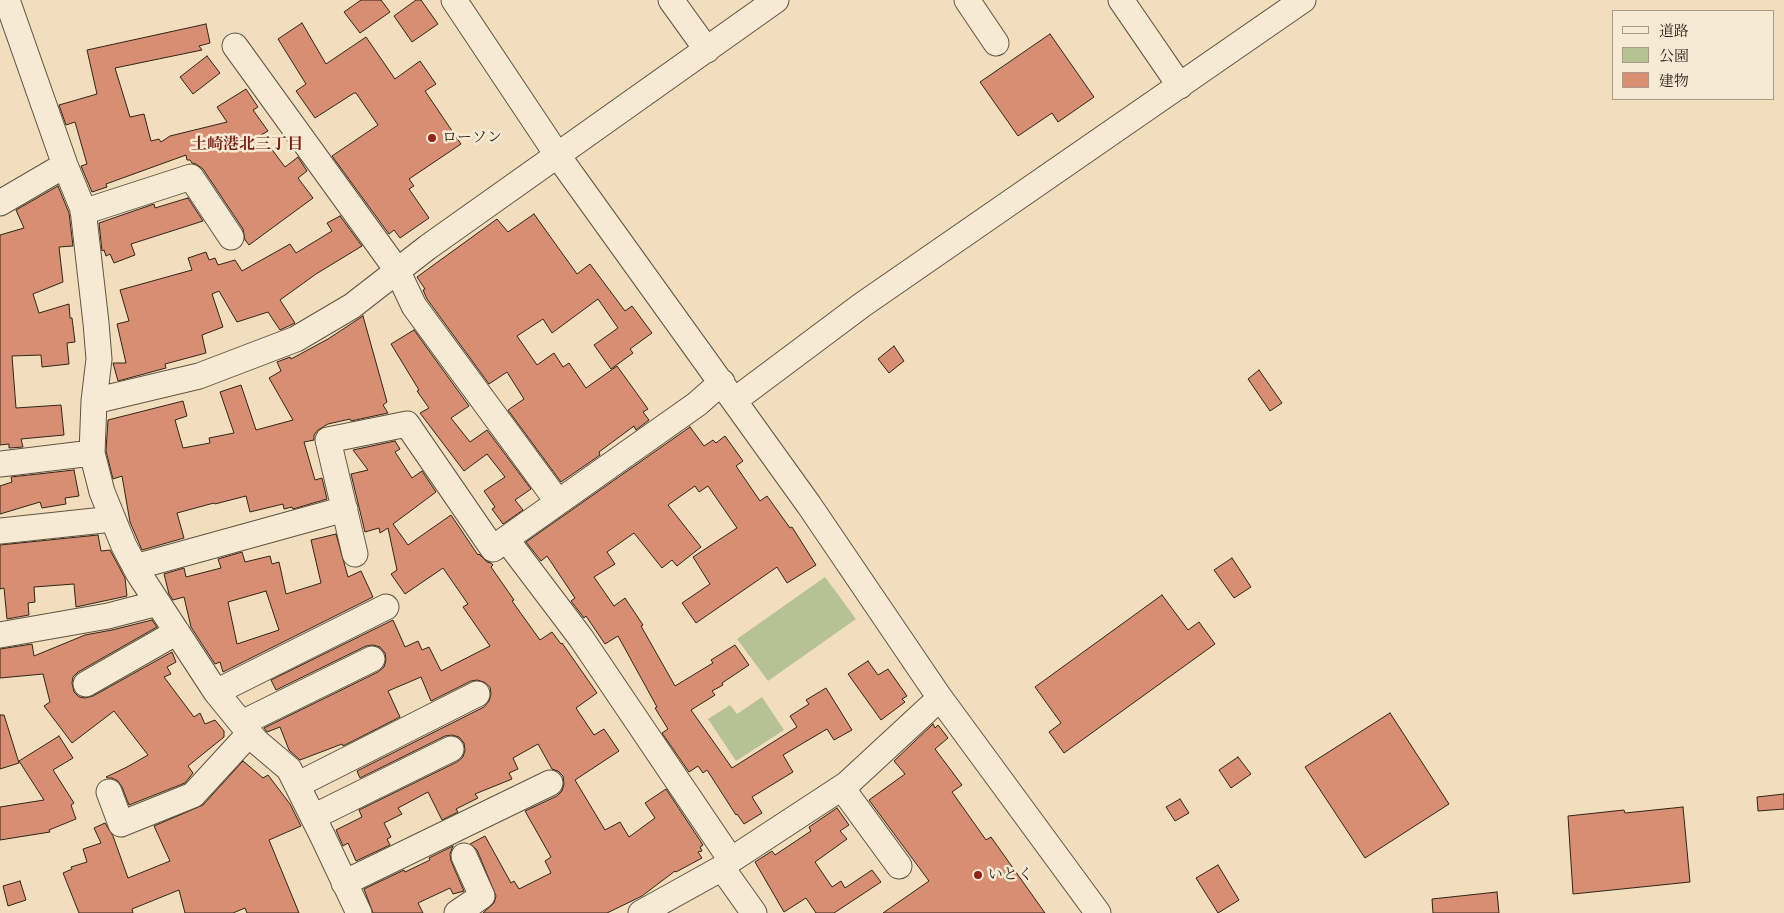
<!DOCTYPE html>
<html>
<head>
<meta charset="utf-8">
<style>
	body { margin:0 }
	#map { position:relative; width:1784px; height:913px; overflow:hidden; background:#f2debd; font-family:"IM FELL French Canon","Noto Serif JP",serif }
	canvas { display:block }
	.legend { position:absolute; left:1612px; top:10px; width:162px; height:90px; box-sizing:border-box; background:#f7ead4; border:1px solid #a79b89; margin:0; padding:6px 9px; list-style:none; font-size:15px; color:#2e2518 }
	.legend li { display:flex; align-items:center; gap:10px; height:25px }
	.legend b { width:25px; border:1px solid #a79b89 }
</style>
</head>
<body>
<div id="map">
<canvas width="1784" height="913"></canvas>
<ul class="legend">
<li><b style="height:6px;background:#f7ead4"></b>道路</li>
<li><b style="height:14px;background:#b7c294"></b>公園</li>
<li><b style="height:14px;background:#d78e72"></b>建物</li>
</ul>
</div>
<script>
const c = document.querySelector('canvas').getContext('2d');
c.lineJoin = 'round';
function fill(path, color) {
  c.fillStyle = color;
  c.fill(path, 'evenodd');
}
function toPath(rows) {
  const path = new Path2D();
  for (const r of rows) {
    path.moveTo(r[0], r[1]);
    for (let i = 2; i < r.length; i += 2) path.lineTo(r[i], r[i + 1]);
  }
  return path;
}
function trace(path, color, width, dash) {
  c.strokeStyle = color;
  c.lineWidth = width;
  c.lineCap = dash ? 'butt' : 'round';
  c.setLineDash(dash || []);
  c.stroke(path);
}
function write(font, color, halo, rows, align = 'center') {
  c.font = font + ' "IM FELL French Canon","Noto Serif JP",serif';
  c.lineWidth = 5;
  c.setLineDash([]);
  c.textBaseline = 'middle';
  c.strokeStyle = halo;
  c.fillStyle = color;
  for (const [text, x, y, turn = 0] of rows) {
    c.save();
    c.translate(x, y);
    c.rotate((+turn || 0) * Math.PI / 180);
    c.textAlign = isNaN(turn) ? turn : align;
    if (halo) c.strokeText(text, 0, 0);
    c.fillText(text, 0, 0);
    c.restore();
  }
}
const green = toPath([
	[825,577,856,619,768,681,737,639],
	[762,697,784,730,736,761,708,719,730,705,737,714]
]);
const building = toPath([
	[361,0,381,0,390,12,360,33,344,12,361,0],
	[416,0,421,0,438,24,412,42,394,16,416,0],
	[302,23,326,64,366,37,395,79,420,61,436,84,425,91,461,144,409,179,414,186,409,189,429,218,400,238,394,230,389,234,332,156,378,125,356,93,354,93,315,118,296,91,306,84,278,39,302,23],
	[206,24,210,43,199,46,202,50,115,68,130,117,144,114,151,141,159,139,161,142,170,136,227,122,217,107,246,89,258,107,253,110,268,131,261,135,285,167,298,157,307,171,298,178,313,198,249,245,245,240,243,229,203,169,196,164,192,163,190,160,187,160,186,155,106,184,107,187,92,192,81,166,87,164,75,122,66,125,59,105,97,94,87,50,206,24],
	[1050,34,1094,97,1058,122,1052,113,1018,136,980,82,1050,34],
	[207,56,220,73,193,94,180,77,207,56],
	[58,186,69,213,73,246,59,247,63,282,33,294,39,313,69,304,70,318,72,318,75,342,67,343,69,364,42,367,41,355,12,356,16,408,61,405,64,435,21,439,23,447,9,448,9,444,0,445,0,235,24,228,16,210,58,186],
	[188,198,203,221,131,244,135,255,114,263,110,254,106,256,104,250,102,251,99,223,154,204,155,208,188,198],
	[534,214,577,274,590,264,625,311,632,306,652,333,630,349,633,353,611,369,594,345,618,328,598,299,552,333,543,319,517,336,537,365,554,353,563,367,569,363,586,388,617,366,648,409,643,412,649,420,636,430,634,426,599,452,600,455,561,482,508,410,524,399,507,372,489,384,427,299,423,290,425,289,417,277,497,219,508,232,534,214],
	[340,216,362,246,316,274,280,300,295,323,280,330,268,312,237,322,219,291,212,294,223,327,202,335,206,353,165,364,166,368,118,381,113,363,126,363,117,324,129,321,120,290,192,270,188,258,206,252,209,260,215,258,218,265,235,260,242,271,290,244,296,253,332,231,327,223,340,216],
	[363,316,387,402,383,405,388,413,351,421,350,419,328,424,318,430,314,435,314,440,304,442,315,480,322,478,327,499,293,509,292,507,284,509,283,504,250,512,246,496,215,504,214,503,177,513,184,538,142,550,130,522,122,476,113,479,106,451,108,420,183,401,187,416,175,420,183,448,210,443,209,438,234,433,220,392,241,385,256,430,293,420,269,378,281,371,277,362,290,357,291,359,328,339,363,316],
	[414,330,469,406,451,418,470,442,487,430,531,489,515,500,523,510,503,524,492,509,495,507,484,491,505,477,487,454,464,471,420,413,429,408,417,391,419,390,391,344,414,330],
	[894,346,904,361,889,373,878,359,894,346],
	[1259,370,1282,403,1270,411,1248,379,1259,370],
	[690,427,704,446,713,440,716,443,725,436,743,461,736,466,760,501,767,496,790,528,792,527,816,565,787,583,777,567,696,623,682,603,710,584,693,557,737,528,708,486,699,492,695,486,668,505,701,547,677,566,672,560,662,568,634,533,607,552,615,564,594,577,614,606,625,598,643,625,641,626,675,686,713,663,711,660,735,645,749,665,722,683,723,685,712,691,715,695,691,710,732,768,797,727,790,716,809,704,806,700,826,688,852,730,834,740,827,729,783,755,793,772,752,797,762,813,744,824,737,814,736,815,707,770,703,773,698,766,689,772,662,733,668,729,655,708,657,707,618,636,605,644,586,616,584,618,571,601,575,598,547,556,541,561,526,542,690,427],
	[395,441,400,449,395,452,412,478,422,471,436,492,393,524,408,545,451,515,478,555,479,554,487,562,491,563,493,565,491,567,514,600,512,601,540,640,552,632,561,644,562,643,597,693,576,708,594,735,604,729,619,751,575,780,605,830,620,822,629,837,655,818,645,803,666,789,703,845,700,847,702,851,698,852,702,858,676,872,675,871,642,896,607,913,483,913,494,903,496,896,477,850,470,844,485,836,511,883,514,881,519,889,551,873,545,861,551,857,525,811,557,796,562,791,564,784,563,776,558,771,552,769,538,744,513,758,518,769,509,773,512,779,475,794,478,798,456,809,458,812,442,820,428,792,398,808,402,814,384,823,391,837,387,839,390,845,356,861,348,843,343,846,336,830,362,817,359,810,457,762,463,757,465,750,464,743,459,737,452,735,445,736,360,778,357,771,484,707,489,701,491,694,490,687,484,682,477,680,471,681,431,701,421,677,388,691,400,717,343,746,342,744,300,760,289,750,280,727,267,732,264,728,378,672,384,667,386,660,385,653,380,647,373,645,366,646,276,690,271,680,393,620,405,647,418,641,422,650,429,647,441,671,490,646,463,607,468,604,443,568,405,594,391,574,397,570,388,528,380,533,379,528,365,532,351,474,368,470,353,450,395,441],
	[74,470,79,496,65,498,66,504,42,508,40,502,0,514,0,486,12,482,11,477,74,470],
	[336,534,348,577,361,571,373,597,223,672,220,662,215,664,191,627,184,597,173,600,169,594,164,574,184,568,186,577,221,568,218,559,242,552,245,562,270,556,272,564,279,562,286,594,321,583,311,540,336,534],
	[266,591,279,630,237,644,228,602,266,591],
	[98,535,101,551,110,550,125,578,127,596,76,607,74,584,34,587,35,602,28,603,29,615,7,619,4,588,0,589,0,545,98,535],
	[1232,558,1251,587,1234,598,1214,570,1232,558],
	[1162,595,1188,630,1199,622,1215,644,1064,753,1049,732,1061,723,1035,687,1162,595],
	[152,620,157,627,78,672,73,677,72,683,74,692,79,697,85,698,93,696,172,652,176,662,167,667,171,674,164,677,194,717,200,713,205,724,215,720,224,731,224,737,188,766,193,773,185,783,129,805,122,787,118,781,112,778,107,778,106,777,127,767,148,755,114,711,72,743,44,706,50,702,43,674,0,678,0,649,32,644,34,656,85,635,112,630,152,620],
	[868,661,878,675,888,669,907,696,902,699,905,702,881,720,848,674,868,661],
	[1390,713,1449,804,1365,858,1305,767,1390,713],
	[0,715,4,715,19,763,0,769,0,715],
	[933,724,935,728,938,725,948,738,935,749,962,785,952,792,986,840,991,837,1045,913,883,913,929,881,869,800,905,774,894,761,933,724],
	[59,736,73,758,53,770,74,803,71,805,76,819,49,830,50,832,0,840,0,807,44,800,19,761,59,736],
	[1238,757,1251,774,1231,788,1219,770,1238,757],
	[243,761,263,778,268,775,290,804,301,826,269,840,299,913,247,913,245,908,233,913,185,913,179,890,132,909,133,913,79,913,63,873,72,869,71,867,87,862,83,849,101,843,94,828,105,823,113,836,128,878,170,861,154,826,203,805,243,761],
	[1784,794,1784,809,1758,811,1757,797,1784,794],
	[1180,799,1189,813,1175,821,1166,807,1180,799],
	[1683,807,1690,882,1573,894,1568,816,1624,810,1625,813,1683,807],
	[837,808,849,825,840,831,847,839,815,862,832,887,841,881,845,888,872,870,881,882,834,913,816,913,806,898,784,912,755,862,772,851,775,855,811,831,809,827,837,808],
	[453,846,450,854,451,861,464,891,453,894,450,888,418,903,423,913,373,913,364,889,404,870,405,872,430,860,429,858,453,846],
	[1218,865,1239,900,1218,913,1196,878,1218,865],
	[20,881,26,900,8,906,3,886,20,881],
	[1497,892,1499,913,1433,913,1432,899,1497,892]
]);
const minor = toPath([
	[7,0,65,165,83,209,96,323,99,359,94,401,92,453,102,492,124,546,139,574,216,692,256,741,289,769,323,837,359,913],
	[454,0,558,156,809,505,940,698,1098,913],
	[671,0,707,50],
	[967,0,996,43],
	[1121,0,1180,86],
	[235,46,397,270,414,306,558,502],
	[0,203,65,165],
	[83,212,191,177,231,237],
	[722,382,697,404,506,539,581,638,731,860],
	[735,400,862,305,1303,0],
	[94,401,199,376,296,339,352,306,428,247,776,0],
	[0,464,92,453],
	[0,531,113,519],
	[355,554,328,440,407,424,493,549,506,539],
	[135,567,345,509],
	[0,635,108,616,158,603],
	[86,684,177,632],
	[216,692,386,607],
	[242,723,372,659],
	[297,785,477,694],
	[842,788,899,866],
	[109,792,121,824,193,795,250,733],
	[313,817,451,749],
	[722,868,754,913],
	[344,883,550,783],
	[457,913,482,896,464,856],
	[641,913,722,868,731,860,847,784,940,698]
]);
const markers = [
	[432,138,5,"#8f2418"],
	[978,875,5,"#8f2418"]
];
const poiNames = [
	["ローソン",442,138],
	["いとく",988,875]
];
const neighbourhoodNames = [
	["土崎港北三丁目",247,145]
];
fill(green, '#b7c294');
fill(building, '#d78e72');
trace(building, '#2e2518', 1);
trace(minor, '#5f5341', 27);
trace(minor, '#f7ead4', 25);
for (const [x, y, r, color] of markers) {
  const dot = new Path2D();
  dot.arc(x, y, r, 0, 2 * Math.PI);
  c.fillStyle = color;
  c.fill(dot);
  trace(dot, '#f7ead4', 2);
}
write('15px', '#2e2518', '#f7ead4', poiNames, 'left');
write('bold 16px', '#7a1f14', '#f7ead4', neighbourhoodNames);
</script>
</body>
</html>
